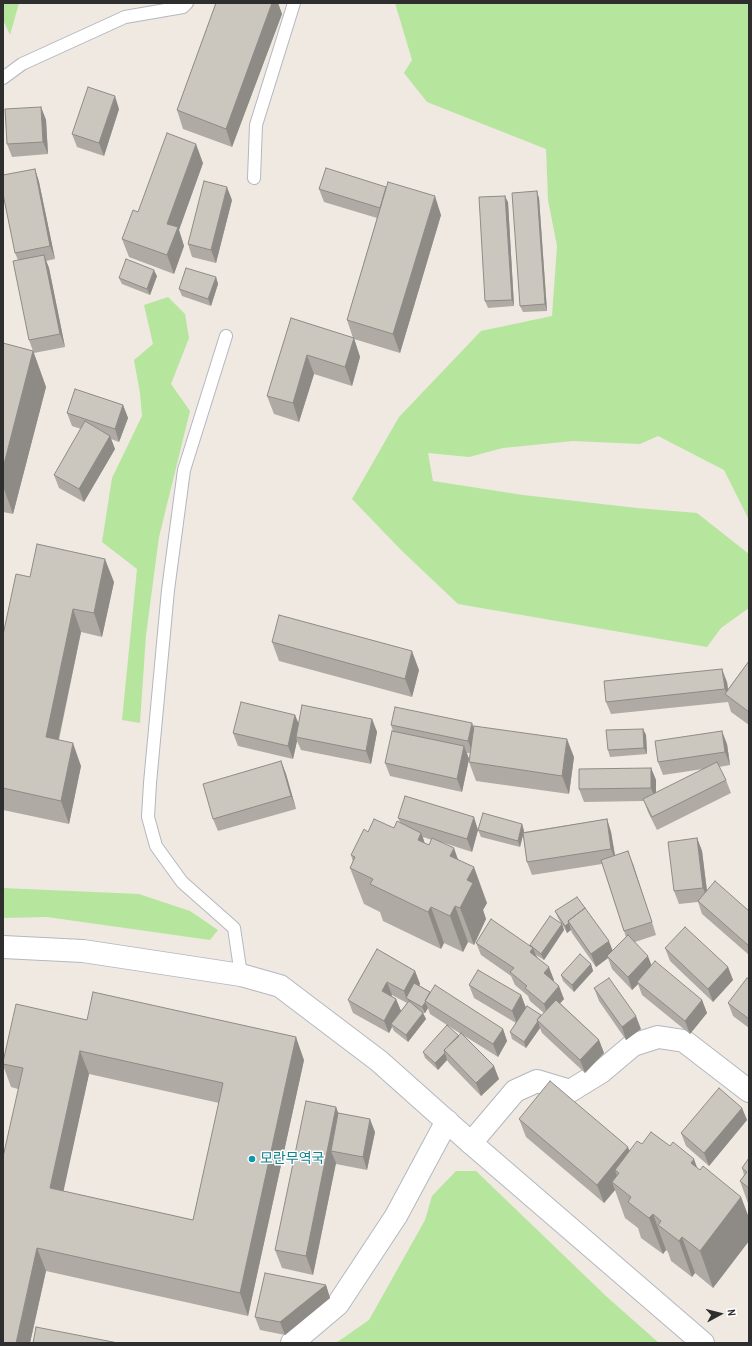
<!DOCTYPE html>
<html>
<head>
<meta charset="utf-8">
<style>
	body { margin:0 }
	#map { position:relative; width:752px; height:1346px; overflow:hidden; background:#efe9e1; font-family:"Archivo Narrow",sans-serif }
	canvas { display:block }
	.frame { position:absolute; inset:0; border:4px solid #2e2e2e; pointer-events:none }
	.north { position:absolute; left:700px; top:1294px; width:40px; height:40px; -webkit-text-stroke:3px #fff; paint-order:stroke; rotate:83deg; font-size:11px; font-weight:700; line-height:16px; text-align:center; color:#2e2e2e }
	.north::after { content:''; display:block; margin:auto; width:14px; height:18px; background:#2e2e2e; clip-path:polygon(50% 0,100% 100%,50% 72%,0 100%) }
</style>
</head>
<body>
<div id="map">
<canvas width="752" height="1346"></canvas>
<div class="frame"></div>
<div class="north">N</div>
</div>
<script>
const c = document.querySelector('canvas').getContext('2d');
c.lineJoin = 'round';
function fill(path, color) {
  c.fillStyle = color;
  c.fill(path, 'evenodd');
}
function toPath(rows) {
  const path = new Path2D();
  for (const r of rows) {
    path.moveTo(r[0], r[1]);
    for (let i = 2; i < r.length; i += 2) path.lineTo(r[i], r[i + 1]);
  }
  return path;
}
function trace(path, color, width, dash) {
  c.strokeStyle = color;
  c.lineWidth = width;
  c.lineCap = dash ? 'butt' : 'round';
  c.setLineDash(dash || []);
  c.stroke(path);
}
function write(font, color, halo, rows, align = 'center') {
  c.font = font + ' "Archivo Narrow","Noto Sans KR",sans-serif';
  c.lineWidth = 3;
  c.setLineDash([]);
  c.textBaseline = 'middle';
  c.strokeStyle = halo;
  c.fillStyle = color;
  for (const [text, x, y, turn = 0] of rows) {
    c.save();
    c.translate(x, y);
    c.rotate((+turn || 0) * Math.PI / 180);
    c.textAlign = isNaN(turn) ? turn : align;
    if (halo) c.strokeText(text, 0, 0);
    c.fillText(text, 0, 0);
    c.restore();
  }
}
const green = toPath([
	[3,3,19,3,10,35,3,20],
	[395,3,749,3,749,520,724,470,658,436,640,444,573,441,503,448,469,457,428,453,433,481,523,495,637,508,697,513,749,554,749,608,721,628,707,647,458,604,401,550,352,499,399,417,481,331,552,316,557,246,548,200,546,149,427,102,404,73,412,60],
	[168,297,185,314,189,338,171,384,190,411,159,537,146,635,140,723,122,720,137,569,102,542,112,478,142,416,140,393,134,360,153,344,144,305],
	[3,888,139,894,190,911,218,930,210,940,47,917,3,918],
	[456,1171,476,1171,607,1297,659,1343,336,1343,369,1320,425,1220,432,1196]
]);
const service = toPath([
	[3,78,22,64,125,17,183,7,187,3],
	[254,178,256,125,294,3],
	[226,336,184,470,168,590,150,783,148,817,156,846,182,882,234,928,241,975]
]);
const minor = toPath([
	[471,1143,515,1091,537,1081,570,1091,601,1072,633,1045,658,1037,684,1041,749,1091],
	[292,1343,338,1304,396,1216,447,1121]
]);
const secondary = toPath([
	[3,947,83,951,241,975,280,986,379,1061,471,1143,703,1343]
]);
const wall = toPath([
	[216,3,278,3,282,14,232,147,183,129,177,110],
	[41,107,46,120,48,154,12,157,7,144],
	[119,109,104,156,77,147,72,134],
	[203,163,179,230,184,246,174,274,129,257,122,239,138,212],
	[35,169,39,182,55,259,46,261,49,268,65,347,34,353,46,387,13,514,3,512,3,343,33,351,29,340,18,260,15,253],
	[319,189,441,215,400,353,354,339,360,357,352,386,314,374,299,422,274,414,267,396,291,318,353,338,347,320,377,218,324,202],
	[539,198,547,311,523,312,520,306],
	[232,200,216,263,192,257,188,244],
	[508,202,514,306,488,308,485,301],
	[157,276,150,295,122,284,119,278],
	[216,277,218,284,211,306,182,296,179,289],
	[123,405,128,418,119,442,111,439,115,449,84,502,59,488,54,475,81,429,72,426,67,413],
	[30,577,114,582,102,637,81,632,59,740,81,766,69,824,3,810,3,635],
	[272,642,419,670,412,697,279,661],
	[749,661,749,725,731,712,728,702,611,714,606,702,727,682,728,689],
	[295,715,299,724,372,719,377,732,371,764,301,750,297,741,293,759,238,746,233,733],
	[391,725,474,729,574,757,569,794,476,781,469,762,470,753,467,753,469,759,462,792,390,776,385,763,393,731],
	[643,729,646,735,647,754,610,757,608,750],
	[727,744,730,765,719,767,726,780,731,793,657,830,648,812,644,801,584,802,579,789,651,768,656,780,656,793,703,769,663,775,658,762],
	[281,761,286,774,296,809,218,831,213,819],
	[398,818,478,830,472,852,441,842,458,859,487,903,483,910,486,919,474,945,468,942,463,952,444,943,441,949,383,921,380,912,364,904,350,868,353,862,351,855,368,832,394,828,400,822],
	[423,837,432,840,429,845,425,844],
	[607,819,611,832,615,855,633,864,656,935,635,942,651,965,702,1000,707,1013,690,1034,642,995,638,984,632,990,612,969,608,958,596,967,572,933,571,930,567,933,562,924,564,930,544,960,536,955,554,980,553,981,564,999,560,1003,599,1040,604,1053,585,1073,542,1033,540,1028,526,1048,512,1039,510,1032,516,1023,474,998,469,985,521,995,526,1008,541,1016,544,1013,530,1001,528,996,515,985,511,976,481,955,476,943,530,945,561,923,558,918,555,911,613,951,626,937,602,864,532,875,527,862,523,835,520,847,481,837,478,830,522,824,524,831,524,832],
	[697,838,702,851,707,890,749,911,749,955,702,914,698,902,679,904,674,891],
	[665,948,728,967,733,980,713,1002,670,961],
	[377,949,415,971,420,984,419,985,430,992,503,1029,507,1041,498,1057,463,1035,499,1079,481,1096,449,1063,447,1060,438,1070,425,1058,423,1052,459,1036,461,1034,430,1014,428,1008,425,1013,423,1013,426,1019,408,1042,394,1031,392,1027,389,1033,353,1013,348,1000],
	[392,995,407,1003,401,1011,396,999,391,996],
	[591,964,593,971,574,992,563,981,561,975],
	[749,979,749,1028,733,1016,728,1003],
	[594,988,641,1029,626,1040,599,1001],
	[87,1020,304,1060,248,1316,46,1271,30,1343,18,1089,11,1087,3,1065,3,1062],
	[89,1074,219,1103,193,1220,63,1191],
	[336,1107,338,1113,375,1132,367,1170,336,1164,336,1163,313,1275,282,1268,275,1250],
	[742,1108,747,1120,709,1166,686,1146,681,1133],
	[519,1119,630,1150,642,1144,698,1169,741,1197,749,1218,749,1241,713,1288,695,1273,692,1277,671,1261,668,1252,666,1250,663,1254,641,1238,638,1228,625,1218,615,1190,604,1203,526,1137],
	[749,1158,749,1206,740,1181,744,1175,742,1168],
	[326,1285,330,1298,285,1335,260,1330,255,1317]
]);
const shadedWall = toPath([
	[272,3,278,3,282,14,232,147,226,129],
	[115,96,119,109,104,156,99,143],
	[41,107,46,120,48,154,43,142],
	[196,144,203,163,179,230,184,246,174,274,167,255,167,224],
	[35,169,39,182,55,259,50,246],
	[227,187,232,200,216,263,211,250],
	[537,191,539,198,547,311,545,304],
	[435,196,441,215,400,353,393,334],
	[505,196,508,202,514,306,512,300],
	[44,255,49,268,65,347,60,334],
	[154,270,157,276,150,295,147,289],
	[216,277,218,284,211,306,208,299],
	[354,338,360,357,352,386,345,367],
	[33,351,46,387,13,514,3,486,3,468],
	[307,355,314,374,299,422,293,403],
	[123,405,128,418,119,442,115,429],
	[110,436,115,449,84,502,79,489],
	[105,559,114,582,102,637,94,613],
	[73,609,81,632,54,760,46,737],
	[412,651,419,670,412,697,405,679],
	[722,669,727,682,729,697,727,695,725,689],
	[295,715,300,728,296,737,297,741,293,759,288,746],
	[372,719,377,732,371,764,366,751],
	[472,723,477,736,473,754,468,741],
	[643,729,646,735,647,754,644,748],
	[722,731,727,744,730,765,725,752],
	[567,739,574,757,569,794,562,776],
	[73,743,81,766,69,824,61,801],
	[464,746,469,759,462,792,457,779],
	[281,761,286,774,296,809,291,796],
	[651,768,656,780,656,801,651,788],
	[474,817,478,830,472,852,467,839],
	[607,819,611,832,616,862,611,849],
	[522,824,524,831,520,847,518,841],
	[421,833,434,869,418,840],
	[697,838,702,851,708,900,703,888],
	[454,848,467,885,450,856],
	[628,851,633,864,656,935,652,922],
	[474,867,487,903,483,910,486,919,474,945,460,908,467,880],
	[455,906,468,942,463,952,450,916],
	[431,907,444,943,441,949,428,912],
	[569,923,571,930,567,933,565,926],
	[562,924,564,930,544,960,541,954],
	[609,941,614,954,607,956,608,958,596,967,591,954],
	[533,948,538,961,530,952],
	[648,956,653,969,637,982,638,984,632,990,628,977],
	[591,964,593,971,574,992,572,985],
	[549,967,554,980,549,986,544,973],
	[728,967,733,980,713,1002,708,989],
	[415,971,420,984,411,1000,406,998,408,1004,404,991],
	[387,982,392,995,387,1003,382,991],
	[559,986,564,999,548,1017,544,1004],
	[521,995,526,1008,517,1024,512,1011],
	[396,999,401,1011,391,1024,392,1027,389,1033,384,1021],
	[702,1000,707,1013,690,1034,685,1021],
	[425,1002,428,1008,425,1013,422,1007],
	[423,1013,426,1019,408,1042,406,1035],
	[636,1016,641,1029,626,1040,622,1027],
	[538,1021,540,1028,526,1048,524,1042],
	[503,1029,507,1041,498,1057,493,1044],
	[296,1037,304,1060,248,1316,240,1293],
	[599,1040,604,1053,585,1073,580,1060],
	[80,1051,89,1074,59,1212,50,1188],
	[445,1053,447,1060,438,1070,435,1063],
	[494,1066,499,1079,481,1096,476,1083],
	[336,1107,343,1126,331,1151,336,1163,313,1275,306,1256],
	[742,1108,747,1120,709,1166,704,1153],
	[370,1119,375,1132,367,1170,363,1157],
	[628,1147,635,1165,619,1173,615,1170,620,1184,612,1182,615,1190,604,1203,597,1185],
	[694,1159,707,1195,691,1163],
	[741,1197,749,1218,749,1241,713,1288,700,1251],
	[653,1214,666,1250,663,1254,649,1218],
	[682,1237,695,1273,692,1277,679,1241],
	[37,1248,46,1271,30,1343,16,1343],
	[326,1285,330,1298,285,1335,280,1322]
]);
const building = toPath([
	[216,3,272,3,226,129,177,110,216,3],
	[88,87,115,96,99,143,72,134,88,87],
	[41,107,43,142,7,144,5,109,41,107],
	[167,133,196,144,167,224,178,227,167,255,122,239,133,210,138,212,167,133],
	[326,168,386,187,380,208,319,189,326,168],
	[35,169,50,246,15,253,3,194,3,175,35,169],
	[204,181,227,187,211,250,188,244,204,181],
	[388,182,435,196,393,334,347,320,388,182],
	[537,191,545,304,520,306,512,193,537,191],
	[505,196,512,300,485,301,479,197,505,196],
	[44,255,60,334,29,340,13,261,44,255],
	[126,259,154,270,147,289,119,278,126,259],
	[186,268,216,277,208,299,179,289,186,268],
	[291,318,354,338,345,367,307,355,293,403,267,396,291,318],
	[3,343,33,351,3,468,3,343],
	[75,389,123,405,115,429,67,413,75,389],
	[85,421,110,436,79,489,54,475,85,421],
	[37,544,105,559,94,613,73,609,46,737,73,743,61,801,3,788,3,635,16,574,30,577,37,544],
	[279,615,412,651,405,679,272,642,279,615],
	[749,661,749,712,725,694,749,661],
	[722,669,725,689,606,702,604,681,722,669],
	[241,702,295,715,288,746,233,733,241,702],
	[302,705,372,719,366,751,296,737,302,705],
	[395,707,472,723,468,741,391,725,395,707],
	[474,726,567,739,562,776,469,762,474,726],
	[643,729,644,748,608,750,606,730,643,729],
	[392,731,464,746,457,779,385,763,392,731],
	[722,731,725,752,658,762,655,741,722,731],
	[281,761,291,796,213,819,203,784,281,761],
	[717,762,726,780,652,817,643,799,717,762],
	[651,768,651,788,579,789,579,769,651,768],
	[405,796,474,817,467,839,398,818,405,796],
	[483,813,522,824,518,841,478,830,483,813],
	[374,819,394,828,397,821,421,833,418,840,429,845,432,838,454,848,450,856,474,867,467,880,473,883,460,908,455,906,450,916,431,907,428,912,370,884,373,879,350,868,355,857,351,855,364,829,368,832,374,819],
	[607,819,611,849,527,862,523,833,607,819],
	[697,838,703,888,674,891,668,842,697,838],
	[628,851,652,922,624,931,601,860,628,851],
	[715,881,749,911,749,946,698,901,715,881],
	[577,897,585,908,568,921,569,923,565,926,555,911,577,897],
	[585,908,609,941,591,954,568,921,585,908],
	[550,916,562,924,541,954,530,945,550,916],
	[491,919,533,948,530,952,549,967,544,973,559,986,544,1004,525,988,527,986,510,972,514,968,476,943,491,919],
	[685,927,728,967,708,989,665,948,685,927],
	[628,935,648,956,628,977,607,956,628,935],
	[377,949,415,971,404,991,387,982,382,991,396,999,384,1021,348,1000,377,949],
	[580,954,591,964,572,985,561,975,580,954],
	[655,961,702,1000,685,1021,637,982,655,961],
	[478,970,521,995,512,1011,469,985,478,970],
	[609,978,636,1016,622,1027,594,988,609,978],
	[747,978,749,979,749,1019,728,1003,747,978],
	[414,983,430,992,425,1001,426,1001,422,1007,406,998,414,983],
	[435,985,503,1029,493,1044,425,1001,435,985],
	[93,992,296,1037,240,1293,37,1248,16,1343,3,1343,3,1157,23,1068,3,1064,3,1062,16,1004,87,1020,93,992],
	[80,1051,223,1083,193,1220,50,1188,80,1051],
	[556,1000,599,1040,580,1060,537,1020,556,1000],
	[409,1001,423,1013,406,1035,391,1024,409,1001],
	[527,1006,541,1015,537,1020,538,1021,524,1042,510,1032,527,1006],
	[447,1025,459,1036,444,1050,445,1053,435,1063,423,1052,447,1025],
	[461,1033,494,1066,476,1083,444,1050,461,1033],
	[550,1081,628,1147,597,1185,519,1119,550,1081],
	[719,1088,742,1108,704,1153,681,1133,719,1088],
	[306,1101,336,1107,306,1256,275,1250,306,1101],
	[338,1113,370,1119,363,1157,331,1151,338,1113],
	[651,1132,670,1146,673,1142,694,1159,691,1163,700,1170,703,1166,741,1197,700,1251,682,1237,679,1241,658,1225,661,1221,653,1214,649,1218,628,1202,631,1197,612,1182,619,1173,615,1170,637,1141,642,1144,651,1132],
	[749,1158,749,1188,740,1181,747,1172,742,1168,749,1158],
	[265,1273,326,1285,280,1322,255,1317,265,1273],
	[36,1327,118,1343,33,1343,36,1327]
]);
const markers = [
	[252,1159,4,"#0f9aa8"]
];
const cultureNames = [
	["모란무역국",260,1159]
];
fill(green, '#b6e59e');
trace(service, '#b4b7c1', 14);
trace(minor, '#b4b7c1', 24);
trace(secondary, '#b4b7c1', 24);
trace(service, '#fff', 12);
trace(minor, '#fff', 22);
trace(secondary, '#fff', 22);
fill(wall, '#afaba4');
fill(shadedWall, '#8e8b86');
fill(building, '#cbc7bf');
trace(building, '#8e8b86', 1);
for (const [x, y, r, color] of markers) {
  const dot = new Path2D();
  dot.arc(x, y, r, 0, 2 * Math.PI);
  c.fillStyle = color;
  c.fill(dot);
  trace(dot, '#fff', 1.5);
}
write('14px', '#0d838f', '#fff', cultureNames, 'left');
</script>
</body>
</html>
